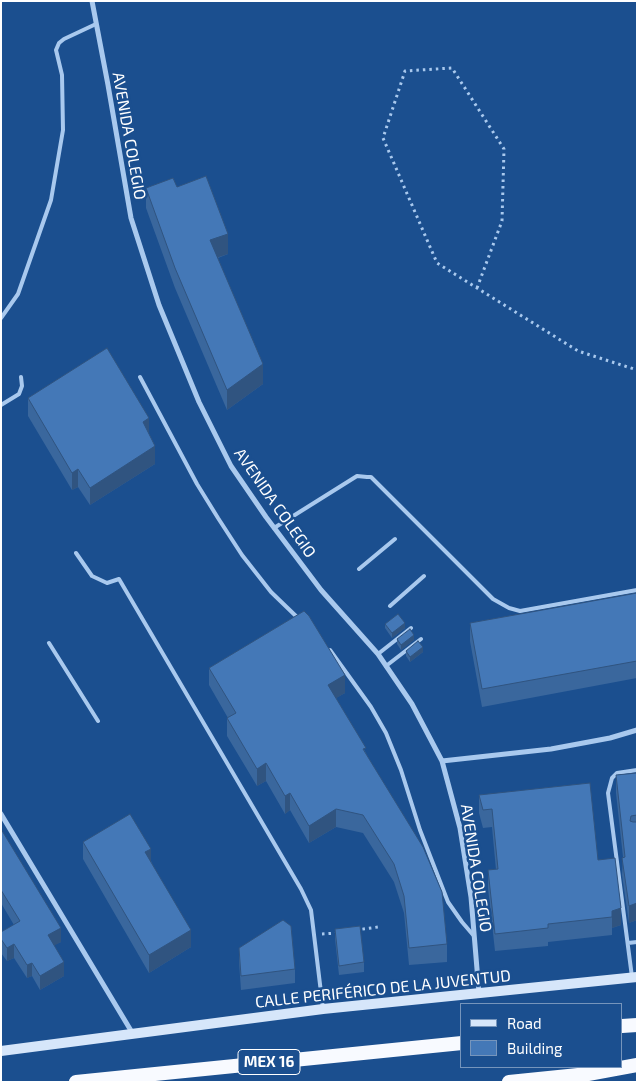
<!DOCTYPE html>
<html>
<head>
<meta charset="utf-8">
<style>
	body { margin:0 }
	#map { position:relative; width:638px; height:1083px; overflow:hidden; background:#1b4f8f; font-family:"Exo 2",sans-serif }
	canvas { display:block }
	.frame { position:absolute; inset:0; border:2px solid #fff; pointer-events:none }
	.legend { position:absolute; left:460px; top:1003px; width:162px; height:65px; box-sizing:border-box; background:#1b4f8f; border:1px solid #7695bc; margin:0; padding:6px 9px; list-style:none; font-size:15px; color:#fff }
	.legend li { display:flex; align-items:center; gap:10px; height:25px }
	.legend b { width:25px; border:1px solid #7695bc }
</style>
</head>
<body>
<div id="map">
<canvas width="638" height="1083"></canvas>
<div class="frame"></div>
<ul class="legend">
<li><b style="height:6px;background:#d6e6fa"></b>Road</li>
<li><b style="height:14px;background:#4478b7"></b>Building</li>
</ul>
</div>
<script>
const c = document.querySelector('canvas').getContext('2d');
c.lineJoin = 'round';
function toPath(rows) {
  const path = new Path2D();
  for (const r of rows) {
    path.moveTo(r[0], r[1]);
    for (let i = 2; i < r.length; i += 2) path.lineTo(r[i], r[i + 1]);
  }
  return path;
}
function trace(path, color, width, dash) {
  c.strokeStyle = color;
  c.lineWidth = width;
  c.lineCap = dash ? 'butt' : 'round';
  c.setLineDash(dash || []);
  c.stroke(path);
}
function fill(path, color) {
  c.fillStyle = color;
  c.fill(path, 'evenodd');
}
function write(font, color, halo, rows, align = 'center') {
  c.font = font + ' "Exo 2",sans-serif';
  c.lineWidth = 5;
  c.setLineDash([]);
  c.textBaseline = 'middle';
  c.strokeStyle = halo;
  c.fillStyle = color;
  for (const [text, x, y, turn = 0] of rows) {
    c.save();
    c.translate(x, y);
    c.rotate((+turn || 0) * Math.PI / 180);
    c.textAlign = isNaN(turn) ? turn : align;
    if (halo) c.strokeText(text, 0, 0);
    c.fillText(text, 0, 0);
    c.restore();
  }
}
const path = toPath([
	[477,288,502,221,504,149,452,68,405,71,383,138,437,263,477,288,578,351,637,370],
	[356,930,378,927],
	[322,934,338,933]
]);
const service = toPath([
	[1,318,18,294,51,200,63,130,62,75,56,50,59,43,64,39,96,24],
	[140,377,197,484,218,518,242,555,271,592,299,619],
	[1,405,19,394,22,386,21,377],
	[274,528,357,476,367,477,371,477,493,599,509,608,520,611,637,590],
	[76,553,92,576,107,583,119,579,301,889,311,910,323,1009],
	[359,569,395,539],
	[390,606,424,576],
	[49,643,98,721],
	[330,650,371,707,386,733,401,770,420,830,448,902,462,922,474,936],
	[378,654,411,628],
	[386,666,421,639],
	[628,943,637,942],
	[632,977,608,793,612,778,617,773,637,770]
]);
const minor = toPath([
	[92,1,108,85,131,218,159,305,199,402,231,466,266,517,321,590,378,654,412,704,442,761,460,828,471,897,479,993],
	[442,761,551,749,610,738,637,730],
	[1,814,133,1034]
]);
const secondary = toPath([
	[1,1051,323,1009,637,977]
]);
const trunk = toPath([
	[622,1026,637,1025],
	[76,1082,462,1043],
	[509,1082,588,1074,637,1065]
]);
const wall = toPath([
	[177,187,228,254,218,258,263,384,227,410,175,288,146,208,146,188],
	[28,398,149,434,155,464,90,505,78,487,72,490,28,416],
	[637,593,637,678,482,707,470,641,470,623],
	[385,624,405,628,392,638,385,628],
	[397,639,414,640,401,650,397,644],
	[406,651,423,652,410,662,406,656],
	[209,668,345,693,336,698,366,753,447,944,447,962,409,965,404,913,394,882,363,833,336,827,309,843,290,810,285,814,266,781,257,786,227,736,227,718,228,718,209,685],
	[637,773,637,920,629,923,622,875,623,857,616,793,616,775],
	[479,795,598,860,621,925,612,928,612,935,548,942,548,946,495,951,488,888,488,870,496,870,492,827,483,828,479,813],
	[1,829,61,942,54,945,64,976,40,990,32,976,27,978,14,958,7,961,1,953,1,932,14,925,1,903],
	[83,842,151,861,191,947,149,973,83,859],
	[335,929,364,962,364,972,339,975,335,939],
	[239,948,295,969,295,983,241,990,239,962]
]);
const shadedWall = toPath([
	[228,234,228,254,210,260,210,240],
	[263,364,263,384,227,410,227,390],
	[149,418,149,436,143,422],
	[155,446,155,464,90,505,90,488],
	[78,469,78,487,72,490,72,473],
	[405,623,405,628,392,638,392,633],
	[414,635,414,640,401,650,401,645],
	[423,647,423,652,410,662,410,657],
	[345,675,345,693,328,703,328,685],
	[266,763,266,781,257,786,257,769],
	[290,793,290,810,285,814,285,796],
	[336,809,336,827,309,843,309,826],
	[151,849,151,867,145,852],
	[637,903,637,920,629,923,629,906],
	[621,908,621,925,612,928,612,911],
	[61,928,61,942,48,949,48,935],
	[191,930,191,947,149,973,149,955],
	[14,944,14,958,7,961,7,948],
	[64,962,64,976,40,990,40,976],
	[32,963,32,976,27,978,27,965]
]);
const building = toPath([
	[206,176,228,234,210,240,263,364,227,390,175,268,146,188,173,178,177,187,206,176],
	[107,348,149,418,143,422,155,446,90,488,78,469,72,473,28,398,107,348],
	[637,593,637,661,482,689,470,623,637,593],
	[304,611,309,616,345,675,328,685,366,748,363,749,423,847,442,892,447,944,409,948,404,896,394,864,363,815,336,809,309,826,290,793,285,796,266,763,257,769,227,718,236,713,209,668,304,611],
	[398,614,405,623,392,633,385,624,398,614],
	[410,629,414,635,401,645,397,639,410,629],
	[418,641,423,647,410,657,406,651,418,641],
	[637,773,637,815,631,816,630,821,633,822,637,822,637,903,629,906,622,858,625,857,616,775,637,773],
	[590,783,598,860,615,858,621,908,612,911,612,917,548,924,548,928,495,934,488,870,498,869,492,809,483,810,479,795,590,783],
	[130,814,151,849,145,852,191,930,149,955,83,842,130,814],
	[1,829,61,928,48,935,64,962,40,976,32,963,27,965,14,944,7,948,1,939,1,932,20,921,1,890,1,829],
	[283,920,291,926,295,969,241,976,239,948,283,920],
	[360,926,364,962,339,966,335,929,360,926]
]);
const shields = [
	[269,1062,62]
];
const shieldNames = [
	["MEX 16",269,1062]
];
const streetNames = [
	["AVENIDA COLEGIO",129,136,80],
	["AVENIDA COLEGIO",275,503,55],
	["AVENIDA COLEGIO",476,868,81],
	["CALLE PERIFÉRICO DE LA JUVENTUD",383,989,-6]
];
trace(path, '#a9c9ee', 3, [2.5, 4]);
trace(service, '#a9c9ee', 4);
trace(minor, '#a9c9ee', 5);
trace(secondary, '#d6e6fa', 10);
trace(trunk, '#f8faff', 14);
fill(wall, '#3a679d');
fill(shadedWall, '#305480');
fill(building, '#4478b7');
trace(building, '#305480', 1);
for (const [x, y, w] of shields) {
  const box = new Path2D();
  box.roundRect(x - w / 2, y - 12.5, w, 25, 4);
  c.fillStyle = '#1b4f8f';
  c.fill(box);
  trace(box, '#fff', 1);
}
write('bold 15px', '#fff', null, shieldNames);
write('16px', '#fff', '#1b4f8f', streetNames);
</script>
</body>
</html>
